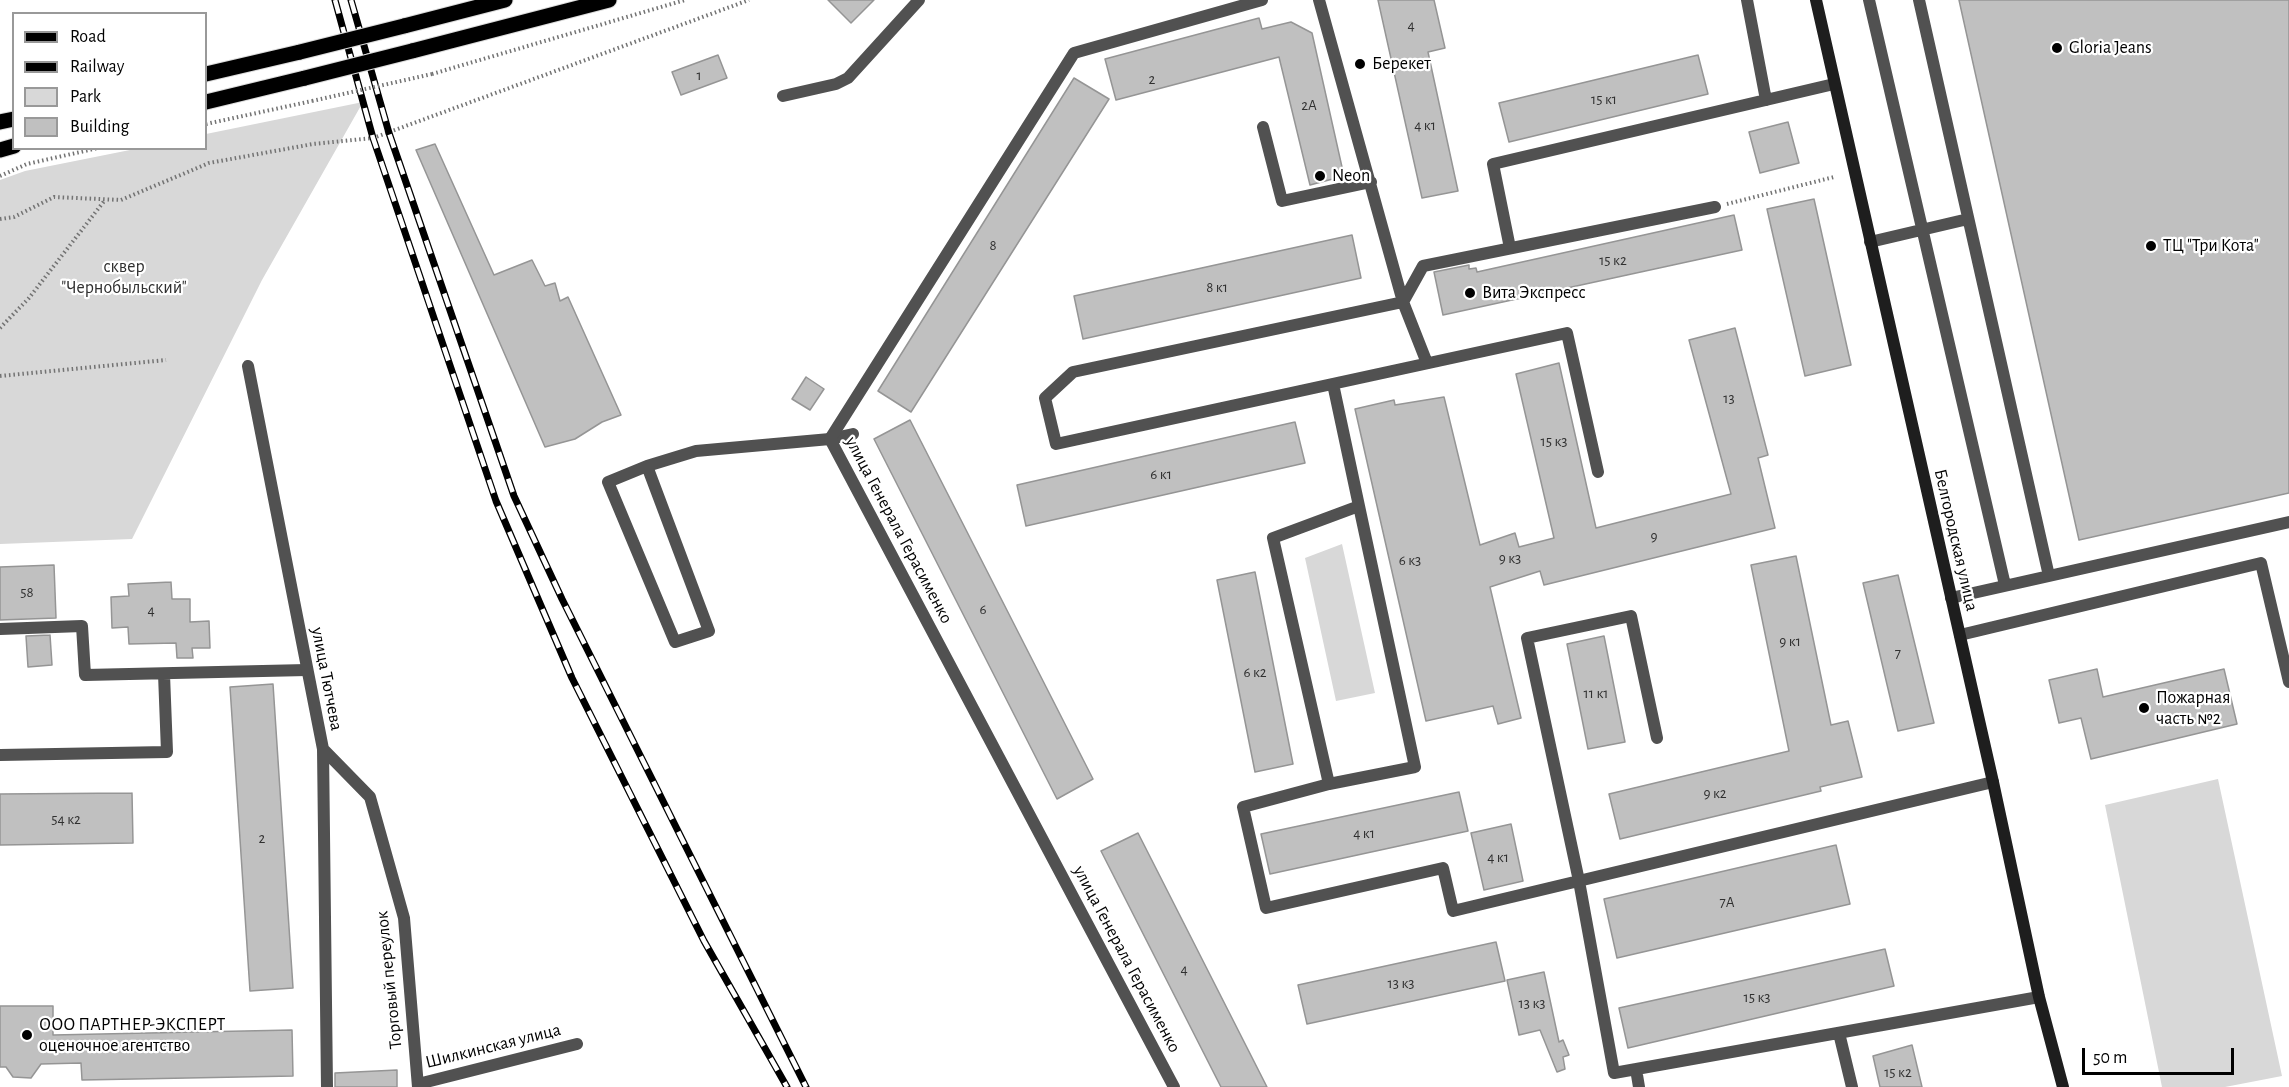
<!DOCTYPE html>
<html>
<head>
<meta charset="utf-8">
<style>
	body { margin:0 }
	#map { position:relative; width:2289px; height:1087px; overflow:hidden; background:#fff; font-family:"Alegreya Sans",sans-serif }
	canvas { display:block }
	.legend { position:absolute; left:12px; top:12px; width:195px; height:138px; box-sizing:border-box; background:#fff; border:2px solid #999; margin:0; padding:8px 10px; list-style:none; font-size:18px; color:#000 }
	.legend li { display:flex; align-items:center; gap:12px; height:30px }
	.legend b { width:30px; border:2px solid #999 }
	.scale { position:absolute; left:2082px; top:1048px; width:152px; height:27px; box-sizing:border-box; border:3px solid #000; border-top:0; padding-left:8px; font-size:18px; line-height:21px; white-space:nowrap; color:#000; -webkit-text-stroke:4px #fff; paint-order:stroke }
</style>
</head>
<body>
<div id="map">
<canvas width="2289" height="1087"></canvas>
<ul class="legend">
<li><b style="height:8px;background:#000"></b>Road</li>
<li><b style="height:8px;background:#000"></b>Railway</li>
<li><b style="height:16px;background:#d8d8d8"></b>Park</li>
<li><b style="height:16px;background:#c0c0c0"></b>Building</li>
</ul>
<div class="scale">50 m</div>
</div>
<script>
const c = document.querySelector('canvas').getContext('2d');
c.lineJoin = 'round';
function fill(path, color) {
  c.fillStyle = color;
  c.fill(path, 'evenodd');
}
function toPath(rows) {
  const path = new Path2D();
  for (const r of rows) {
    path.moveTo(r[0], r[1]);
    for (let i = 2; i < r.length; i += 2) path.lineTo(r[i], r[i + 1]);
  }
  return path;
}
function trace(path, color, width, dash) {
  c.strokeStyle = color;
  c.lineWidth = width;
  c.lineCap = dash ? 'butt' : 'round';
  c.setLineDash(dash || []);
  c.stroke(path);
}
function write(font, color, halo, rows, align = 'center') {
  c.font = font + ' "Alegreya Sans",sans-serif';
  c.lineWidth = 4.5;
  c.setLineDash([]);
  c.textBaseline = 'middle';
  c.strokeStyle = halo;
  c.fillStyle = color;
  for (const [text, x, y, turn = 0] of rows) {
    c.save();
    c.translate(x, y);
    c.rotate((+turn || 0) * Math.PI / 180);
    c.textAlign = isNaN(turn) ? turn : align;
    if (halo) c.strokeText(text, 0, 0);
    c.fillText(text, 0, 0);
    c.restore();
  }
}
const green = toPath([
	[363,102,262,280,132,539,0,544,0,180,25,171,135,149,206,148,206,134],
	[1342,544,1375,693,1336,701,1305,558],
	[2218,779,2282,1076,2225,1087,2162,1087,2105,805]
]);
const building = toPath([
	[828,0,874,0,851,23,828,0],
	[1378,0,1434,0,1445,48,1428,52,1458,191,1422,198,1378,0],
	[1959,0,2289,0,2289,493,2079,540,1959,0],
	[1259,18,1262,29,1291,22,1312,33,1344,176,1310,185,1279,57,1116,100,1105,59,1259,18],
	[718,55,727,78,681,95,672,72,718,55],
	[1698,55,1708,94,1509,142,1499,103,1698,55],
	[1074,78,1109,99,911,412,878,391,1074,78],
	[1788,122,1799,163,1760,173,1749,132,1788,122],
	[435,144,494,275,532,260,545,286,555,283,560,301,568,297,621,415,602,422,575,439,545,447,416,150,435,144],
	[1814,199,1851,365,1805,376,1767,209,1814,199],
	[1734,215,1742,250,1443,315,1434,272,1469,265,1469,269,1476,268,1477,272,1734,215],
	[1352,235,1361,278,1083,339,1074,296,1352,235],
	[1735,328,1768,455,1758,458,1775,528,1544,585,1540,571,1490,587,1521,718,1498,724,1493,706,1426,721,1355,409,1394,400,1395,405,1444,397,1480,545,1515,533,1519,547,1554,538,1516,374,1559,363,1596,528,1731,494,1689,340,1735,328],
	[806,377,824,389,810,410,792,399,806,377],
	[910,420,1093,779,1057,799,874,439,910,420],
	[1295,422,1305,463,1026,526,1017,485,1295,422],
	[1796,556,1831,725,1848,721,1862,777,1820,787,1821,791,1620,839,1609,794,1789,751,1751,565,1796,556],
	[54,565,56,618,0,620,0,567,54,565],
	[1255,572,1293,764,1255,772,1217,580,1255,572],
	[1898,575,1934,723,1898,731,1863,583,1898,575],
	[171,582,172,599,190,599,190,622,209,621,210,648,192,648,193,658,177,658,176,643,129,644,128,627,112,628,111,597,129,596,128,584,171,582],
	[50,635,52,665,28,667,26,636,50,635],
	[1604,636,1625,742,1588,749,1567,644,1604,636],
	[2097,669,2103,697,2224,669,2237,724,2091,759,2081,718,2059,723,2049,680,2097,669],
	[273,684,293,988,250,991,230,687,273,684],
	[1459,792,1468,831,1270,874,1261,834,1459,792],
	[132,793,133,843,0,845,0,794,132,793],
	[1511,824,1523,881,1484,890,1471,833,1511,824],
	[1138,833,1267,1087,1221,1087,1101,851,1138,833],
	[1836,845,1850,904,1617,958,1604,899,1836,845],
	[1496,942,1505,981,1307,1024,1298,985,1496,942],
	[1885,949,1894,986,1628,1048,1619,1008,1885,949],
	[1544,972,1559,1042,1563,1040,1569,1055,1563,1057,1565,1069,1557,1072,1540,1030,1519,1035,1507,980,1544,972],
	[0,1006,53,1006,53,1035,292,1030,293,1076,82,1080,81,1063,41,1064,31,1078,13,1077,6,1067,0,1067,0,1006],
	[1912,1045,1922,1087,1880,1087,1873,1056,1912,1045],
	[397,1070,397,1087,335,1087,335,1073,397,1070]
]);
const path = toPath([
	[432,74,685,0],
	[206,124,312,101],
	[0,176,27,164,98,148],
	[1727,204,1834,177],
	[0,219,14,217,54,197,121,200,209,163,313,144,373,138,749,0],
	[0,328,29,298,105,200],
	[0,376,166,360]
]);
const lane = toPath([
	[1319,0,1403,302,1423,266,1715,207],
	[1747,0,1766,100],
	[1869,0,2005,585],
	[1919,0,2049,576],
	[1263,127,1282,201,1371,182],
	[1870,242,1968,219],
	[1510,248,1493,164,1834,84],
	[1427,363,1403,302,1073,372,1045,398,1056,444,1567,333,1598,472],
	[1333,384,1359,506,1415,767,1329,784,1273,538,1359,506],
	[647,466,709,631,675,642,608,482,647,466,696,451,830,439,853,434],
	[1951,598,2289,522],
	[0,629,82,626,85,675,307,670],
	[1960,635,2261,563,2289,682],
	[1657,738,1631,616,1527,638,1579,881,1614,1073,2039,997],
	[0,755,167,752,164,674],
	[1329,784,1243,807,1266,908,1443,868,1453,911,1993,782],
	[1839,1033,1852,1087],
	[1636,1069,1639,1087]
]);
const street = toPath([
	[783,96,836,84,848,78,919,0],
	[248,366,323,749,327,1087],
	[323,749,370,797,404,918,418,1087],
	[418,1084,577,1044],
	[1174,1087,830,439,1074,53,1262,0]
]);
const secondary = toPath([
	[1816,0,1993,782,2039,997,2063,1087]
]);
const primary = toPath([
	[404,26,505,0],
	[412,51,609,0],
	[206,74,300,52],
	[206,102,305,78],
	[0,122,14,119],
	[0,150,14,146]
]);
const rail = toPath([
	[335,0,373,138,496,501,572,678,704,941,787,1087],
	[351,0,389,133,514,496,562,599,806,1087]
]);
const pathBridge = toPath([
	[312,101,432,74]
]);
const primaryBridge = toPath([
	[300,52,404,26],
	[305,78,412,51]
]);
const markers = [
	[2057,48,6,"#000"],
	[1360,64,6,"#000"],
	[1320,176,6,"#000"],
	[2151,246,6,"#000"],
	[1470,293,6,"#000"],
	[2144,708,6,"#000"],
	[27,1035,6,"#000"]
];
const numberNames = [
	["4",1411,25],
	["1",699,75],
	["2",1152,79],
	["15 к1",1604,99],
	["2А",1309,105],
	["4 к1",1425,125],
	["8",993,245],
	["15 к2",1613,260],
	["8 к1",1217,287],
	["13",1729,398],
	["15 к3",1554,441],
	["6 к1",1161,474],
	["9",1654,536],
	["9 к3",1510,558],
	["6 к3",1410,560],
	["58",27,592],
	["6",983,609],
	["4",151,610],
	["9 к1",1790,641],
	["7",1898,653],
	["6 к2",1255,672],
	["11 к1",1596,693],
	["9 к2",1715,793],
	["54 к2",66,819],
	["4 к1",1364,833],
	["2",262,838],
	["4 к1",1498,857],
	["7А",1727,902],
	["4",1184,969],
	["13 к3",1401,983],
	["15 к3",1757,997],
	["13 к3",1532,1003],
	["15 к2",1898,1072]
];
const poiNames = [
	["Gloria Jeans",2069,48],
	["Берекет",1372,64],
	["Neon",1332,176],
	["ТЦ \"Три Кота\"",2163,246],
	["Вита Экспресс",1482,293],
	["Пожарная",2156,698],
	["часть №2",2156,719],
	["ООО ПАРТНЕР-ЭКСПЕРТ",39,1025],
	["оценочное агентство",39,1046]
];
const parkNames = [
	["сквер",124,267],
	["\"Чернобыльский\"",124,288]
];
const streetNames = [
	["улица Генерала Герасименко",899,530,62],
	["Белгородская улица",1956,540,77],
	["улица Тютчева",327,679,79],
	["улица Генерала Герасименко",1127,959,62],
	["Торговый переулок",389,980,-96],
	["Шилкинская улица",493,1046,-14]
];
fill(green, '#d8d8d8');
fill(building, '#c0c0c0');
trace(building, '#959595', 1.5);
trace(primary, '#dbdbdb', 17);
trace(path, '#737373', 4, [1.5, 3]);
trace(lane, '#515151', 12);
trace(street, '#515151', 12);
trace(secondary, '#1e1e1e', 12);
trace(primary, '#000', 15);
trace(rail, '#000', 7);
trace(rail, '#fff', 4.5, [14]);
trace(primaryBridge, '#dbdbdb', 17, []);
trace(pathBridge, '#737373', 4, [1.5, 3]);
trace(primaryBridge, '#000', 15);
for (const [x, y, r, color] of markers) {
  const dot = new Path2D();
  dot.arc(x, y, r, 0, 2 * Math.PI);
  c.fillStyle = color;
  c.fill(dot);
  trace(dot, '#fff', 2);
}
write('15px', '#303030', null, numberNames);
write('18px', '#000', '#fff', poiNames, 'left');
write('18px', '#2f2f2f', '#fff', parkNames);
write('18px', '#000', '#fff', streetNames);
</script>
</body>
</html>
